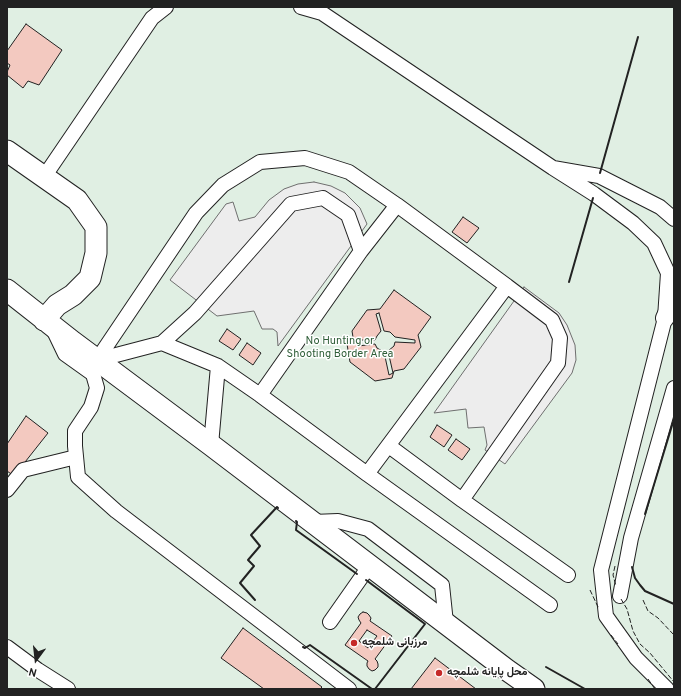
<!DOCTYPE html>
<html>
<head>
<meta charset="utf-8">
<style>
	body { margin:0 }
	#map { position:relative; width:681px; height:696px; overflow:hidden; background:#fff; font-family:Overpass,sans-serif }
	canvas { display:block }
	.frame { position:absolute; inset:0; border:8px solid #222; pointer-events:none }
	.north { position:absolute; left:16px; top:640px; width:40px; height:40px; -webkit-text-stroke:3px #fff; paint-order:stroke; rotate:195deg; font-size:11px; font-weight:700; line-height:16px; text-align:center; color:#222 }
	.north::after { content:''; display:block; margin:auto; width:14px; height:18px; background:#222; clip-path:polygon(50% 0,100% 100%,50% 72%,0 100%) }
</style>
</head>
<body>
<div id="map">
<canvas width="681" height="696"></canvas>
<div class="frame"></div>
<div class="north">N</div>
</div>
<script>
const c = document.querySelector('canvas').getContext('2d');
c.lineJoin = 'round';
function fill(path, color) {
  c.fillStyle = color;
  c.fill(path, 'evenodd');
}
function toPath(rows) {
  const path = new Path2D();
  for (const r of rows) {
    path.moveTo(r[0], r[1]);
    for (let i = 2; i < r.length; i += 2) path.lineTo(r[i], r[i + 1]);
  }
  return path;
}
function trace(path, color, width, dash) {
  c.strokeStyle = color;
  c.lineWidth = width;
  c.lineCap = dash ? 'butt' : 'round';
  c.setLineDash(dash || []);
  c.stroke(path);
}
function write(font, color, halo, rows, align = 'center') {
  c.font = font + ' Overpass,Vazirmatn,sans-serif';
  c.lineWidth = 3;
  c.setLineDash([]);
  c.textBaseline = 'middle';
  c.strokeStyle = halo;
  c.fillStyle = color;
  for (const [text, x, y, turn = 0] of rows) {
    c.save();
    c.translate(x, y);
    c.rotate((+turn || 0) * Math.PI / 180);
    c.textAlign = isNaN(turn) ? turn : align;
    if (halo) c.strokeText(text, 0, 0);
    c.fillText(text, 0, 0);
    c.restore();
  }
}
const green = toPath([
	[7,7,674,7,674,689,7,689,7,7]
]);
const parking = toPath([
	[314,182,331,186,345,193,360,208,367,224,278,346,277,332,273,329,262,329,254,311,217,316,170,280,226,204,233,202,239,221,255,217,269,200,284,189,298,184,314,182],
	[524,287,559,313,567,325,575,345,576,360,572,373,505,464,485,450,487,445,484,427,468,428,466,409,434,413,524,287]
]);
const building = toPath([
	[26,24,62,50,39,85,28,81,23,88,7,75,7,72,10,65,7,63,7,51,26,24],
	[463,217,479,228,467,243,452,232,463,217],
	[394,290,431,317,418,335,421,347,404,369,394,371,392,378,375,381,350,362,347,344,354,343,352,331,367,310,380,309,394,290],
	[379,313,384,331,390,332,395,337,415,340,415,343,395,342,394,346,388,351,393,373,389,375,384,352,377,348,375,344,358,346,358,340,375,340,377,336,381,331,376,314,379,313],
	[227,329,241,339,233,350,219,341,227,329],
	[247,343,261,353,253,365,239,355,247,343],
	[26,416,48,433,14,476,7,471,7,444,26,416],
	[437,425,452,435,444,447,430,437,437,425],
	[456,439,470,449,462,460,448,450,456,439],
	[363,612,367,613,369,615,371,618,370,621,392,636,375,659,377,661,378,664,378,667,375,670,372,671,369,669,367,666,367,663,368,661,345,645,361,623,359,620,358,617,360,614,363,612],
	[367,630,377,636,368,648,359,641,367,630],
	[243,628,322,687,320,689,264,689,221,658,243,628],
	[435,658,476,689,411,689,435,658]
]);
const minor = toPath([
	[301,7,322,13,553,168],
	[44,177,152,18,166,7],
	[53,329,65,354,93,374,97,388,91,407,75,431,75,446,78,477,116,511,349,689],
	[97,360,162,343,195,313,291,204,323,198,348,215,361,251,260,395,218,366,162,343],
	[97,360,196,213,223,185,260,162,305,158,349,172,397,205],
	[260,395,367,474,507,286,397,205,361,251],
	[211,445,218,366],
	[389,446,462,500,558,363,560,338,552,320,507,286],
	[367,474,550,605],
	[7,490,23,470,76,457],
	[462,500,568,575],
	[313,522,338,521,368,529,442,585,446,623],
	[620,596,631,538,674,388],
	[330,622,370,565],
	[7,647,38,670,68,689],
	[667,689,636,658,606,616,601,570,665,318,668,273,654,243,633,223,594,194,553,168,599,176,660,207,674,219]
]);
const major = toPath([
	[665,318,674,299]
]);
const highway = toPath([
	[7,151,77,200,96,227,96,253,90,278,73,295,57,305,44,320],
	[7,290,73,342,211,445,507,670,534,689]
]);
const fence = toPath([
	[615,566,613,575,616,586],
	[590,590,599,609],
	[621,599,627,609,633,631,640,644,650,653,674,682],
	[643,600,648,611,658,618,674,635],
	[611,635,618,644],
	[648,679,655,689]
]);
const wall = toPath([
	[600,173,638,37],
	[569,282,593,198],
	[645,514,674,419],
	[296,521,297,522,296,530,357,574],
	[632,567,635,578,640,585,645,591,674,604],
	[366,580,425,624,375,689],
	[255,600,240,583,254,566,248,560,260,546,251,535,277,507,278,508],
	[303,647,305,648,310,645,372,689],
	[546,667,585,689]
]);
const markers = [
	[354,643,4,"#c62828"],
	[439,673,4,"#c62828"]
];
const parkNames = [
	["No Hunting or",340,342],
	["Shooting Border Area",340,355]
];
const poiNames = [
	["مرزبانی شلمچه",362,643],
	["محل پایانه شلمچه",447,673]
];
fill(green, '#e0efe3');
trace(green, '#6f6f6f', 1);
fill(parking, '#ededed');
trace(parking, '#6f6f6f', 1);
fill(building, '#f3c9c0');
trace(building, '#222', 1);
trace(minor, '#222', 16);
trace(major, '#222', 20);
trace(highway, '#222', 23);
trace(minor, '#fff', 14);
trace(major, '#fff', 18);
trace(highway, '#fff', 21);
trace(fence, '#222', 1, [5, 2]);
trace(wall, '#222', 2);
for (const [x, y, r, color] of markers) {
  const dot = new Path2D();
  dot.arc(x, y, r, 0, 2 * Math.PI);
  c.fillStyle = color;
  c.fill(dot);
  trace(dot, '#fff', 1.5);
}
write('11px', '#2f5e38', '#fff', parkNames);
write('bold 11px', '#222', '#fff', poiNames, 'left');
</script>
</body>
</html>
